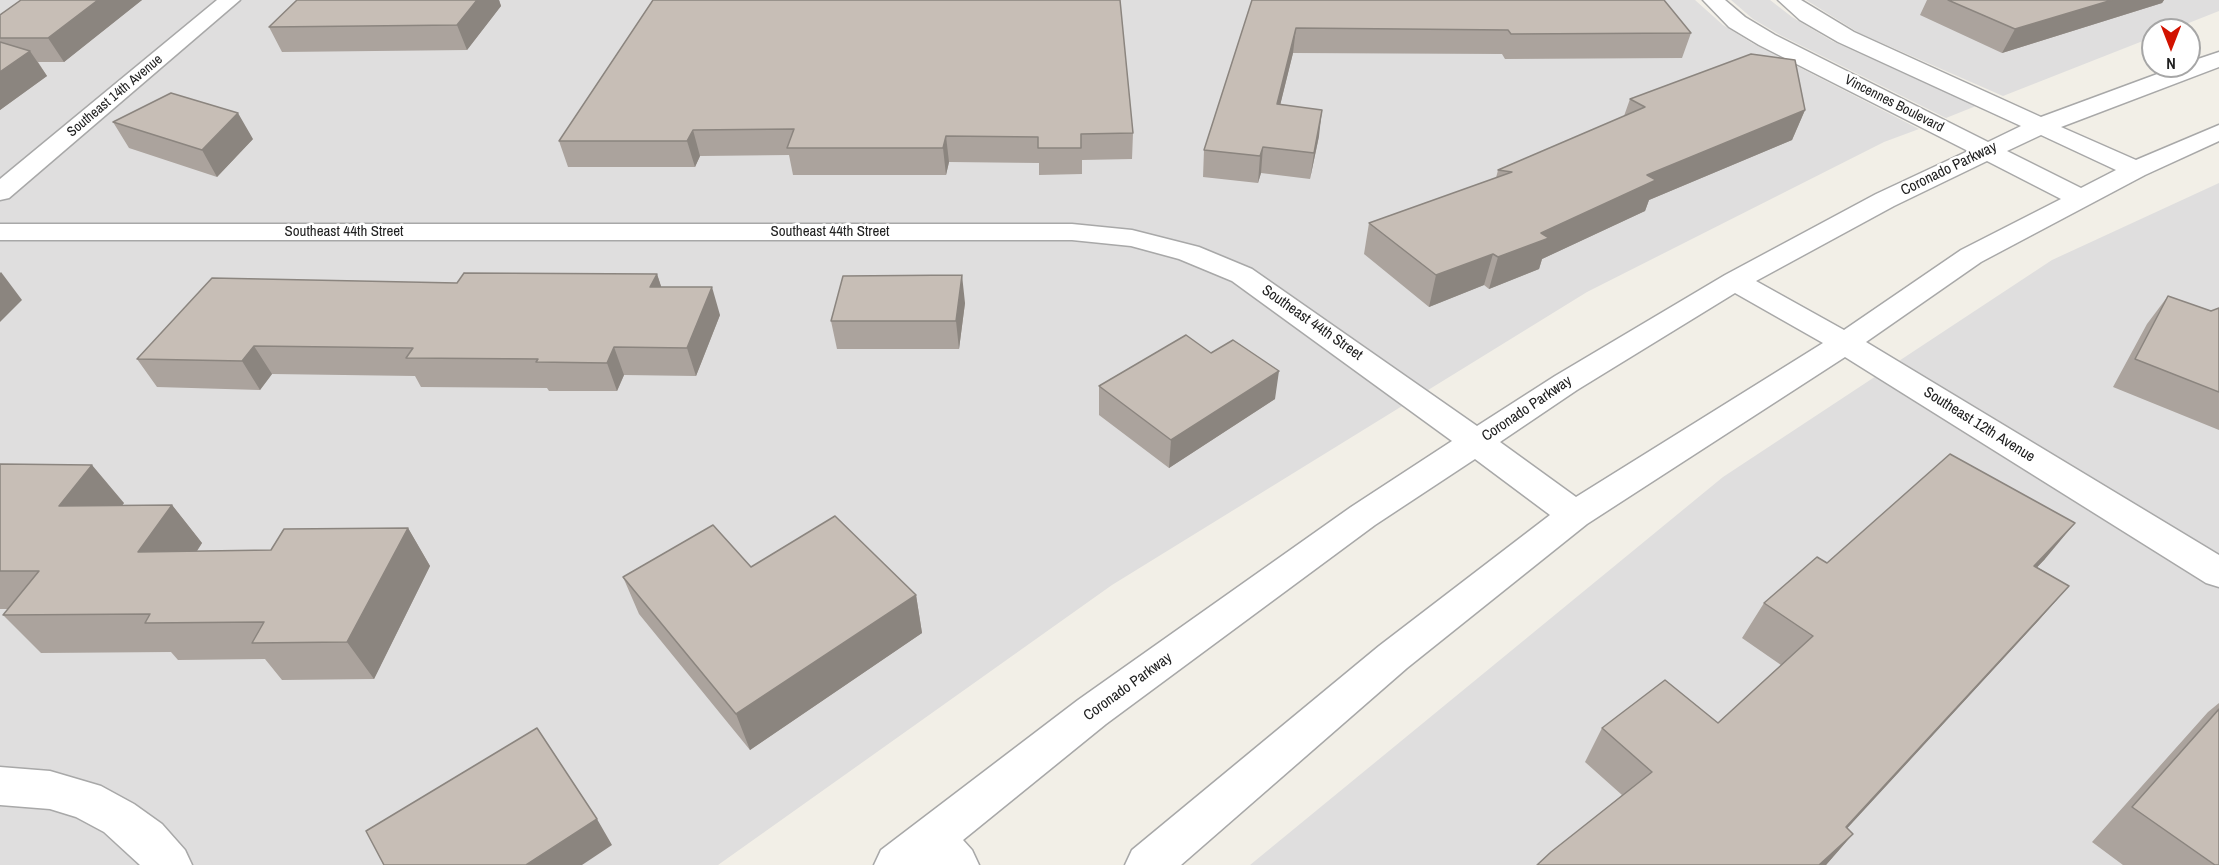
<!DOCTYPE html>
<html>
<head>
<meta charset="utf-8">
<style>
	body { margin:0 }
	#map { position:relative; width:2219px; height:865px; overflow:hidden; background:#f2efe7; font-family:"Archivo Narrow",sans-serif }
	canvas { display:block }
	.north { position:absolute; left:2141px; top:18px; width:60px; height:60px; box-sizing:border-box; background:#fff; border:2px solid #a6a6a6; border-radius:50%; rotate:180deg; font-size:16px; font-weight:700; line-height:24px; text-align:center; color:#212121 }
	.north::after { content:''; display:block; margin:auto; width:21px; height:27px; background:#d21200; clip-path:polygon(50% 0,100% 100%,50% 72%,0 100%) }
</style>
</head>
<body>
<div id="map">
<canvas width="2219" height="865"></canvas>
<div class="north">N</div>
</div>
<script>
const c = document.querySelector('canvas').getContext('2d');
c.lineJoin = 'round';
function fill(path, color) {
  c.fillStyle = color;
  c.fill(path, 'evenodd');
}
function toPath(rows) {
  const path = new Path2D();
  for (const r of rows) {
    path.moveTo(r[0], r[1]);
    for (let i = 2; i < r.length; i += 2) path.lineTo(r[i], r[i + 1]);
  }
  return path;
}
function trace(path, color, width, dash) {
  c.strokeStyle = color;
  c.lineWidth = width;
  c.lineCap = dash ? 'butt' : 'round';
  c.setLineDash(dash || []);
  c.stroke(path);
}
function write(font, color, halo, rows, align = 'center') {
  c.font = font + ' "Archivo Narrow",sans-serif';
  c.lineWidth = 5;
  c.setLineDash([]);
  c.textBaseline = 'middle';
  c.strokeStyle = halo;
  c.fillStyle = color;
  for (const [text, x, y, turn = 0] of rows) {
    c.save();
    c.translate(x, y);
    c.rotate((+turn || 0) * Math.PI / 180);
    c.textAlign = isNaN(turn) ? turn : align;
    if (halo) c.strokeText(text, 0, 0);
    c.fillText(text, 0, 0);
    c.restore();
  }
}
const residential = toPath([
	[0,0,1695,0,1723,25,1752,43,1919,129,1884,142,1587,292,1112,585,718,865,0,865],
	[1731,0,1770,0,1792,17,1832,41,1976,106,1946,118,1780,35,1753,19],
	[1806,0,2219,0,2219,11,2171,30,2153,30,2153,37,2003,96,1859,33],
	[2219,183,2219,865,1250,865,1723,477,2052,260]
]);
const minor = toPath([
	[217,0,240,0,9,198,0,200,0,179,217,0],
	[1703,0,1725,0,1745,17,1775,35,1988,142,2021,126,1838,42,1800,20,1778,0,1801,0,1854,32,2041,117,2179,66,2189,66,2189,62,2219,52,2219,67,2061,127,2136,160,2219,125,2219,141,2145,175,1981,262,1866,342,2219,555,2219,587,2206,583,1845,357,1587,524,1407,668,1181,865,1125,865,1132,850,1379,646,1550,515,1475,459,1375,525,1106,724,963,840,972,850,979,865,874,865,881,850,1078,700,1351,507,1452,441,1232,281,1179,259,1131,246,1072,240,0,240,0,224,1072,224,1132,230,1199,247,1252,269,1477,426,1555,376,1725,275,1876,194,1968,151,1759,45,1729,27,1703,0],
	[2041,135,2116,170,2081,188,2007,151,2041,135],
	[1987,161,2061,199,1961,250,1844,330,1756,281,1894,206,1987,161],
	[1735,293,1823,343,1576,497,1500,442,1577,390,1735,293],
	[0,767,50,771,101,786,134,804,162,824,185,850,192,865,140,865,104,832,76,817,50,809,0,805,0,767]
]);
const wall = toPath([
	[21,0,142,0,64,62,38,62,47,76,0,110,0,15],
	[297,0,499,0,501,6,467,50,282,52,269,27],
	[653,0,1133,133,1132,159,1082,160,1082,174,1039,175,1039,163,949,162,946,175,793,175,789,155,700,156,695,167,568,167,559,141],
	[1252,0,1691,33,1682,58,1505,59,1502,54,1293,53,1280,105,1319,136,1310,179,1261,173,1258,183,1203,177,1204,150],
	[1927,0,2164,0,2162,3,2002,53,1920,15],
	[1630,99,1805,110,1792,140,1649,200,1645,211,1542,259,1539,269,1489,289,1484,285,1429,307,1364,254,1369,223,1496,178,1498,170,1624,116],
	[113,122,253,139,217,177,129,148],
	[657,274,661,287,720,315,696,376,624,375,617,391,549,391,547,388,421,387,415,376,272,374,260,390,157,387,137,359,457,283],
	[2168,296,2211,311,2219,308,2219,430,2113,387,2147,324],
	[965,303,959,349,837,349,831,321],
	[1099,386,1275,399,1169,468,1099,415],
	[0,464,124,503,122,505,172,505,202,543,197,551,271,550,408,528,430,566,374,679,282,680,265,659,178,660,171,652,41,653,3,615,8,609,0,609],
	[2045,559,2037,567,2069,586,2038,621,1847,828,1853,834,1826,865,1537,865,1622,795,1585,762,1602,728,1718,723,1781,665,1742,638,1764,603,1827,563],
	[751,567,916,595,922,633,750,750,639,614,623,577],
	[2219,703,2219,865,2123,865,2092,842,2208,712]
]);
const shadedWall = toPath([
	[98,0,142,0,64,62,48,38],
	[477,0,499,0,501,6,467,50,457,25],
	[2112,0,2164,0,2162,3,2002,53,2015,29],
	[1296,28,1293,53,1274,130,1277,104],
	[30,51,47,76,0,110,0,72],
	[1322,110,1319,136,1310,179,1314,153],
	[1805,110,1792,140,1649,200,1645,211,1542,259,1539,269,1489,289,1498,257,1541,233,1647,175],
	[238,113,253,139,217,177,202,150],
	[693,130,700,156,695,167,687,141],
	[946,136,949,162,946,175,943,148],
	[1263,147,1261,173,1258,183,1260,156],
	[1493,254,1484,285,1429,307,1436,275],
	[1,272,22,300,0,322,0,273],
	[657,274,666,301,650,287],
	[962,275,965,303,959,349,956,321],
	[712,287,720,315,696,376,687,348],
	[254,346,272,374,260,390,242,361],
	[614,347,624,375,617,391,607,363],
	[1279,371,1275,399,1169,468,1171,440],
	[92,465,124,503,93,544,59,506],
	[172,505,202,543,171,590,138,552],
	[2075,523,2045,559,2005,601,2034,566],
	[408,528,430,566,374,679,347,642],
	[2069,586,2038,621,1818,860,1846,827],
	[916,595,922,633,750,750,736,714],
	[597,819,612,845,582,865,526,865],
	[1853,834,1826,865,1819,865]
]);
const building = toPath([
	[21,0,98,0,48,38,0,38,0,15,21,0],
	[297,0,477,0,457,25,269,27,297,0],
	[653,0,1120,0,1133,133,1081,134,1081,148,1038,148,1038,137,946,136,943,148,787,148,794,129,693,130,687,141,559,141,653,0],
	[1252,0,1664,0,1691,33,1511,34,1508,30,1296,28,1277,104,1322,110,1314,153,1263,147,1260,156,1204,150,1252,0],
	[1948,0,2112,0,2015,29,1948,0],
	[0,42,30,51,0,72,0,42],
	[1751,54,1795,60,1805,110,1647,175,1656,180,1541,233,1549,238,1498,257,1493,254,1436,275,1369,223,1512,172,1498,170,1645,107,1630,99,1751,54],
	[171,93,238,113,202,150,113,122,171,93],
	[464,273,657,274,650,287,712,287,687,348,614,347,607,363,536,362,538,359,406,358,413,348,254,346,242,361,137,359,212,278,457,283,464,273],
	[962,275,956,321,831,321,843,276,962,275],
	[2168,296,2211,311,2219,308,2219,392,2135,359,2168,296],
	[1186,335,1211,353,1233,340,1279,371,1171,440,1099,386,1186,335],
	[1950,454,2075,523,2034,566,2069,586,1846,827,1853,834,1819,865,1537,865,1551,852,1652,772,1602,728,1665,680,1718,723,1813,636,1764,603,1817,557,1827,563,1950,454],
	[0,464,92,465,59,506,172,505,138,552,271,550,284,529,408,528,347,642,252,643,264,622,145,623,150,614,3,615,39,571,0,571,0,464],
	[835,516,916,595,736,714,623,577,713,525,751,567,835,516],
	[2219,709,2219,865,2215,865,2132,807,2219,709],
	[537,728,597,819,526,865,384,865,366,831,537,728]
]);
const farStreetnames = [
	["Southeast 14th Avenue",115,96,-40],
	["Vincennes Boulevard",1894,104,27]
];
const streetNames = [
	["Coronado Parkway",1949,169,-26],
	["Southeast 44th Street",344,232],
	["Southeast 44th Street",830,232],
	["Southeast 44th Street",1312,323,35],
	["Coronado Parkway",1527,409,-34],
	["Southeast 12th Avenue",1979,425,32],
	["Coronado Parkway",1128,687,-36]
];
fill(residential, '#dfdede');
trace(minor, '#a8a8a8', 3);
fill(minor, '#fff');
fill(wall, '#aba39d');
fill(shadedWall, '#8b857f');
fill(building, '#c7beb6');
trace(building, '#8b857f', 1.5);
write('14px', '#212121', '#fff', farStreetnames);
write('15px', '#212121', '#fff', streetNames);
</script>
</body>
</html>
